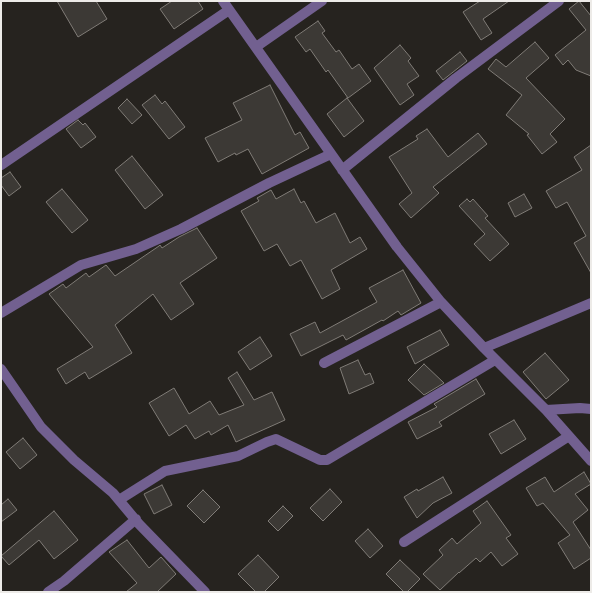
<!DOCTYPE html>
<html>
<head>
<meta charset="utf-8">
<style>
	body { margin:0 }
	#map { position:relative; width:592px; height:593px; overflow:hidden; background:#26231f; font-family:"PT Sans",sans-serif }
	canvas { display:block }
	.frame { position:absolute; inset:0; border:2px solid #edebe8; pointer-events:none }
</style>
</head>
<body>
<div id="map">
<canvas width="592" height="593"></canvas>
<div class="frame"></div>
</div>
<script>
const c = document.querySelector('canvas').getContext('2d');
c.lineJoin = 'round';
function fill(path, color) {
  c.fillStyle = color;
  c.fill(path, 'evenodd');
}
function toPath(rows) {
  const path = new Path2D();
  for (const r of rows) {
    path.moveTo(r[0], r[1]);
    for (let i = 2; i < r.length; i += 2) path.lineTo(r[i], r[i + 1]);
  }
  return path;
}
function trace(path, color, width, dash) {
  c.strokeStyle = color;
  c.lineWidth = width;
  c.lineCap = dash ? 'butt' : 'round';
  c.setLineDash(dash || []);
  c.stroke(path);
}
const building = toPath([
	[57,1,96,1,107,19,78,37,57,1],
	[172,1,198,1,203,9,174,29,160,9,172,1],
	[480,1,509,1,483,19,492,33,481,40,463,12,480,1],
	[579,1,591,16,591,76,576,70,568,60,563,65,555,55,586,30,569,9,579,1],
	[318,21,325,31,322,33,336,52,339,50,352,69,359,64,371,81,348,98,328,70,326,72,310,49,306,52,295,37,318,21],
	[535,42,549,58,526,78,565,119,550,134,557,142,542,154,527,135,529,134,506,115,522,95,488,69,496,59,506,67,535,42],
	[400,45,411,58,408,61,419,76,407,84,414,95,400,105,374,68,400,45],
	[460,52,467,61,443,80,436,71,460,52],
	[270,85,295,135,300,132,309,148,262,174,248,149,236,155,235,153,218,162,205,138,242,120,233,103,270,85],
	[155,95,162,104,165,101,185,127,169,139,142,105,155,95],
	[347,98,364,121,344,137,327,114,347,98],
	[127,99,142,115,132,124,118,108,127,99],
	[78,120,83,125,85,123,96,137,81,148,66,129,78,120],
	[427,129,448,157,478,133,487,144,433,187,439,193,411,218,399,204,412,193,389,157,418,139,416,136,427,129],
	[591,145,591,273,574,243,586,236,567,202,556,208,546,191,582,170,574,157,591,145],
	[132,156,163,195,145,209,115,170,132,156],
	[10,172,21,187,9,196,1,185,1,178,10,172],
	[62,189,88,220,72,233,46,202,62,189],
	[294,189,301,203,304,201,316,223,335,213,350,243,360,237,367,249,331,270,340,289,322,299,301,260,290,266,277,244,264,251,241,211,259,201,257,198,271,190,276,199,294,189],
	[524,194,532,208,515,217,508,203,524,194],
	[467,199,470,202,473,199,488,216,485,218,509,244,490,261,474,244,485,234,459,206,467,199],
	[197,228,217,258,180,283,194,304,171,320,153,294,115,325,132,353,89,379,85,372,66,384,57,369,93,347,49,294,63,284,66,288,86,273,89,277,106,265,115,276,159,246,160,245,162,248,179,237,197,228],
	[403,270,421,303,401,315,398,311,383,321,382,320,346,340,343,335,301,356,290,334,315,322,320,333,377,302,369,288,403,270],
	[440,330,449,345,415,364,407,347,440,330],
	[260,337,272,356,250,370,238,352,260,337],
	[545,353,569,380,546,399,523,372,545,353],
	[358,360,365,375,370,373,374,383,349,394,340,368,358,360],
	[424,364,444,383,424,395,408,380,424,364],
	[237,372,254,400,272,392,285,420,236,442,228,425,211,435,209,431,195,439,186,425,169,436,149,403,174,388,189,414,210,401,219,415,244,405,228,378,237,372],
	[476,379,485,394,439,422,442,426,417,439,408,422,437,407,434,404,476,379],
	[514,420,526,439,501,454,489,434,514,420],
	[23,438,37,455,20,469,6,452,23,438],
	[584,472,591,484,575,494,588,510,573,522,591,550,591,558,574,569,558,543,570,535,543,503,537,506,526,488,545,477,554,492,584,472],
	[443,477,452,493,433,503,417,518,404,497,417,489,418,491,443,477],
	[162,485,172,505,154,514,144,494,162,485],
	[330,489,342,502,323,521,310,508,330,489],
	[203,490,220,507,204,523,187,506,203,490],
	[8,499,17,510,1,522,1,505,8,499],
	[487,501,511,535,506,538,518,554,502,566,491,552,480,562,476,558,459,573,459,572,440,590,423,574,443,555,439,550,452,538,457,544,481,523,473,511,487,501],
	[283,506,293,516,278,531,268,521,283,506],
	[54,511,78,540,54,559,39,540,9,565,1,556,54,511],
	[368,529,383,546,370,558,355,541,368,529],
	[127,540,149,568,161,557,176,574,157,592,126,592,137,583,109,552,127,540],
	[258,555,279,577,264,592,256,592,238,574,258,555],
	[400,560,420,579,407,592,404,592,386,574,400,560]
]);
const minor = toPath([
	[223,1,397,247,441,302,484,348,591,303],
	[256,47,322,1],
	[1,165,229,10],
	[342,170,456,78,559,1],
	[1,313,81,265,136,249,181,229,269,183,331,154],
	[484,348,546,410,591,461],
	[324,363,441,302],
	[1,369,41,427,74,460,113,493,139,524,205,592],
	[546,410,580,408,591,409],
	[119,500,165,471,238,456,267,442,276,439,320,460,327,460,495,360],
	[404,542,569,436],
	[48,592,64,581,136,519]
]);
fill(building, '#3c3935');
trace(building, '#807c77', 1);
trace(minor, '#726090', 10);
</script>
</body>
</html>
